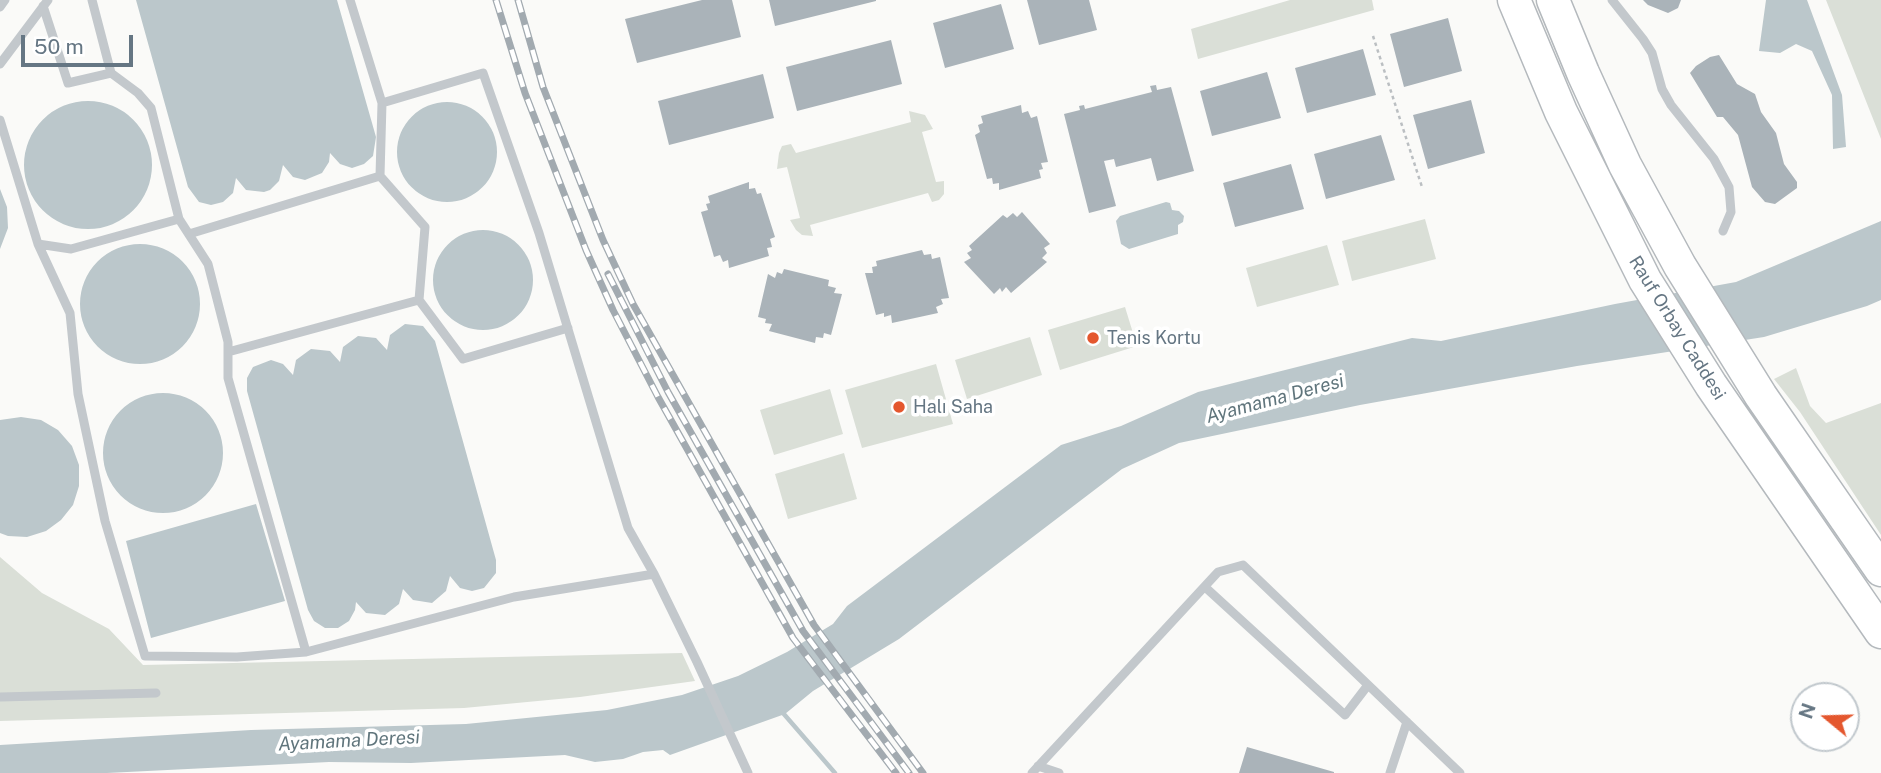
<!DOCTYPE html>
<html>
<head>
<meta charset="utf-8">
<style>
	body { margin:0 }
	#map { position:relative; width:1881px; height:773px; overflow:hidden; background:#fafaf8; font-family:"Public Sans",sans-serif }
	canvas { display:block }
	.north { position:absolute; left:1790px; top:682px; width:70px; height:70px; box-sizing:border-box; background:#fff; border:2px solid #c1c8cd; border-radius:50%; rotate:289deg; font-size:19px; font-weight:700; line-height:28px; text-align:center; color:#657683 }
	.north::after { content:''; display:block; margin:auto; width:24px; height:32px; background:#e4572e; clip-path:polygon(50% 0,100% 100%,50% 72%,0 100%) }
	.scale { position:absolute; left:21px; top:35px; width:112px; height:32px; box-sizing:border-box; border:4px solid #657683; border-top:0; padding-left:9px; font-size:21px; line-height:24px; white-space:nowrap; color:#657683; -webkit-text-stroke:5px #fff; paint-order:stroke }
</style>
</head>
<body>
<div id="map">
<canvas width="1881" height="773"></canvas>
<div class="north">N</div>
<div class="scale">50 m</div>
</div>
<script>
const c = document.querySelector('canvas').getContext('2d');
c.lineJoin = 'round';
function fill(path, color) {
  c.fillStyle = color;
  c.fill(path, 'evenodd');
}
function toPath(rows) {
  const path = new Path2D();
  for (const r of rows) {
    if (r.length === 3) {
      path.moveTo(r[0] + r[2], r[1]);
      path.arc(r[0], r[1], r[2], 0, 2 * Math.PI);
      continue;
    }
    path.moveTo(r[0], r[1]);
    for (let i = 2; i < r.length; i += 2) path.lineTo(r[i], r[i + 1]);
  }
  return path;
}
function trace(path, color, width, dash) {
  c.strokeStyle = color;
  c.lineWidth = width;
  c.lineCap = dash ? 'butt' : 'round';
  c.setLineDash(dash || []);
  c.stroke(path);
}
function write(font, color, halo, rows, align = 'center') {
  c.font = font + ' "Public Sans",sans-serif';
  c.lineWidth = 7;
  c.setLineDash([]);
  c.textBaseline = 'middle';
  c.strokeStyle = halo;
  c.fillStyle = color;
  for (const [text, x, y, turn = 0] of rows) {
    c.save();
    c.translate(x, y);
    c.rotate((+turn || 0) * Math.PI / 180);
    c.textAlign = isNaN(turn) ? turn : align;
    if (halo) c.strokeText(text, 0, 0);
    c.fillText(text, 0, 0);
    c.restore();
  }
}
const green = toPath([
	[1290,0,1372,0,1374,10,1198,59,1191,29],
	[1826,0,1881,0,1881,139],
	[909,111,925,115,933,129,922,132,936,182,944,181,944,194,939,200,932,202,928,193,810,225,813,236,802,235,796,230,790,220,800,218,787,167,777,169,779,153,782,146,791,144,796,153,911,122],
	[1425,219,1436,259,1352,281,1342,241],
	[1327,245,1339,285,1257,307,1246,268],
	[1125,307,1137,346,1060,370,1048,330],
	[1030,337,1042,375,967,399,955,360],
	[936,364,953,424,862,448,845,390],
	[1796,368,1810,406,1826,423,1881,403,1881,535,1800,412,1774,379],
	[830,389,843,434,774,455,760,410],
	[844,453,857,499,788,519,775,474],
	[0,557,42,593,109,629,143,665,682,653,695,681,580,697,464,708,0,721]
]);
const water = toPath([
	[136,0,337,0,376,137,373,156,364,164,352,168,340,164,330,153,329,162,322,173,305,180,293,177,283,165,279,181,270,190,264,192,246,190,236,178,233,193,223,202,211,205,199,202,188,187],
	[1766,0,1807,0,1842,95,1846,147,1833,149,1832,95,1812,51,1796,44,1780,53,1759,51],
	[88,165,64],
	[447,152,50],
	[0,189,7,207,8,228,0,249],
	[1166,202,1170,203,1172,210,1179,211,1184,216,1183,222,1178,225,1178,234,1129,249,1121,244,1116,221,1120,216],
	[1881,221,1881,300,1867,306,1764,337,1577,366,1360,405,1179,443,1122,469,899,639,813,691,785,714,670,755,663,750,643,752,623,759,595,762,565,755,411,763,329,762,107,773,0,773,0,745,251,730,466,724,607,710,682,695,738,676,787,652,833,624,847,606,1061,445,1121,426,1198,392,1412,338,1441,341,1615,304,1736,282],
	[483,280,50],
	[140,304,60],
	[405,324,423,326,435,341,496,560,496,573,484,588,472,591,460,588,450,576,446,591,432,603,413,600,403,589,399,604,385,615,366,613,356,602,355,610,349,621,338,628,325,628,314,621,308,610,247,391,247,378,253,367,271,360,283,364,293,375,296,360,311,349,330,351,340,362,343,347,358,336,376,338,387,350,390,335],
	[163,453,60],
	[21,417,41,420,58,430,72,446,79,465,79,486,73,505,61,520,46,531,27,537,8,536,0,533,0,420],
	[256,504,285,601,151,638,126,541]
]);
const stream = toPath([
	[783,713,835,773]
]);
const building = toPath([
	[702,0,732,0,741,37,637,63,625,19],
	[769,0,876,0,876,1,775,26],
	[1027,0,1089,0,1097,30,1039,45],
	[1643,0,1681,0,1678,8,1668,13,1648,5],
	[1001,4,1014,49,945,68,933,23],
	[1448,18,1462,71,1404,87,1390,34],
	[891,40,902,84,797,111,786,67],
	[1363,49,1376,95,1307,113,1295,68],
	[1719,55,1737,84,1755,94,1761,112,1776,133,1784,164,1797,182,1797,188,1775,204,1765,202,1752,187,1738,135,1723,117,1717,117,1690,73,1696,66,1710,57],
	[1267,72,1281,118,1212,136,1200,91],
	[763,74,774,118,669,145,658,101],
	[1156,85,1157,90,1171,87,1194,171,1157,181,1151,158,1116,167,1114,159,1104,161,1116,206,1089,213,1064,114,1080,110,1079,106,1084,105,1085,109,1152,92,1150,86],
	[1471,100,1485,153,1428,169,1413,115],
	[1021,105,1022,113,1028,111,1031,118,1037,116,1048,162,1041,163,1043,169,1039,170,1041,178,999,190,999,183,993,184,992,178,987,179,975,135,980,132,978,125,983,123,981,116],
	[1381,135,1395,180,1326,199,1314,154],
	[1291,164,1304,209,1235,227,1223,183],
	[749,182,749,189,755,188,757,194,761,193,775,237,770,239,772,247,767,248,769,256,729,268,728,260,723,262,720,255,714,257,701,212,708,210,706,204,710,203,708,196],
	[1022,212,1050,244,1044,248,1047,253,1042,258,1047,262,1011,293,1006,287,1002,292,1000,288,994,294,964,262,971,258,967,253,972,250,969,246,1003,215,1007,218,1013,213,1017,217],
	[922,250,924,255,931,254,932,259,940,257,949,298,941,299,943,304,936,307,938,313,892,323,891,315,884,317,884,313,876,315,865,273,873,273,872,267,877,266,876,261],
	[784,269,829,280,828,286,836,288,834,293,842,294,831,335,824,333,823,338,816,337,815,343,769,331,772,324,765,323,766,319,758,317,768,274,775,278,777,272,782,274],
	[1247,747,1334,772,1334,773,1239,773]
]);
const path = toPath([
	[1373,36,1422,187]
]);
const lane = toPath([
	[92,0,111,73,138,93,151,108,179,219],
	[350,0,382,103,483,73,539,233,628,528,654,574,697,662,748,773],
	[1612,0,1643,39,1652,53,1662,89,1671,105,1714,159,1729,187,1731,212,1723,231],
	[43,6,68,83,111,73],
	[0,7,5,0],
	[0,64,48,0],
	[0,120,38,244,71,249,179,219,208,264,228,342,228,378,306,652],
	[380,176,382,103],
	[189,234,380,176,425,227,419,300,228,352],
	[38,244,70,313,78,394,105,521,145,656,237,657,306,652,514,597,654,574],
	[419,300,463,359,568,328],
	[1205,587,1345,715,1368,685],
	[0,697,156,693],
	[1038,766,1059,773],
	[1032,773,1218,572,1243,565,1460,773],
	[1390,773,1407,722]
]);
const highway = toPath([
	[1514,0,1561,112,1645,280,1711,385,1881,632],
	[1553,0,1583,73,1625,165,1680,266,1761,396,1881,570]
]);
const rail = toPath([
	[496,0,525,93,586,250,613,310,658,397,793,638,896,773],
	[518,0,543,87,603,240,633,304,814,625,923,773],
	[608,274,668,392,803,631,909,773]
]);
const markers = [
	[1093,338,7,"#e4572e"],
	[899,407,7,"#e4572e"]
];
const streetNames = [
	["Rauf Orbay Caddesi",1677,328,58]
];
const poiNames = [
	["Tenis Kortu",1107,338],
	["Halı Saha",913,407]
];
const waterNames = [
	["Ayamama Deresi",1275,399,-15],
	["Ayamama Deresi",349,741,-3]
];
fill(green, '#dadfd7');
fill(water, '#bbc7cb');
trace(stream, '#bbc7cb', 4.5);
fill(building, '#aab3b9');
trace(highway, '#b4b9bd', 35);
trace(path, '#bbbfc2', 2.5, [3.5, 3.5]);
trace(lane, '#c3c8cc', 9);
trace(highway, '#fff', 32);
trace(rail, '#a2aab0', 7);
trace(rail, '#fff', 4.5, [13]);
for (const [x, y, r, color] of markers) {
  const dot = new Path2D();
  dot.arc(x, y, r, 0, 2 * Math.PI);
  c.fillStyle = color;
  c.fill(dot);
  trace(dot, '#fff', 2.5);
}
write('18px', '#657683', '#fff', streetNames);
write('18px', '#657683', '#fff', poiNames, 'left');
write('italic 19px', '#60757c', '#fff', waterNames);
</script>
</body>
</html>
